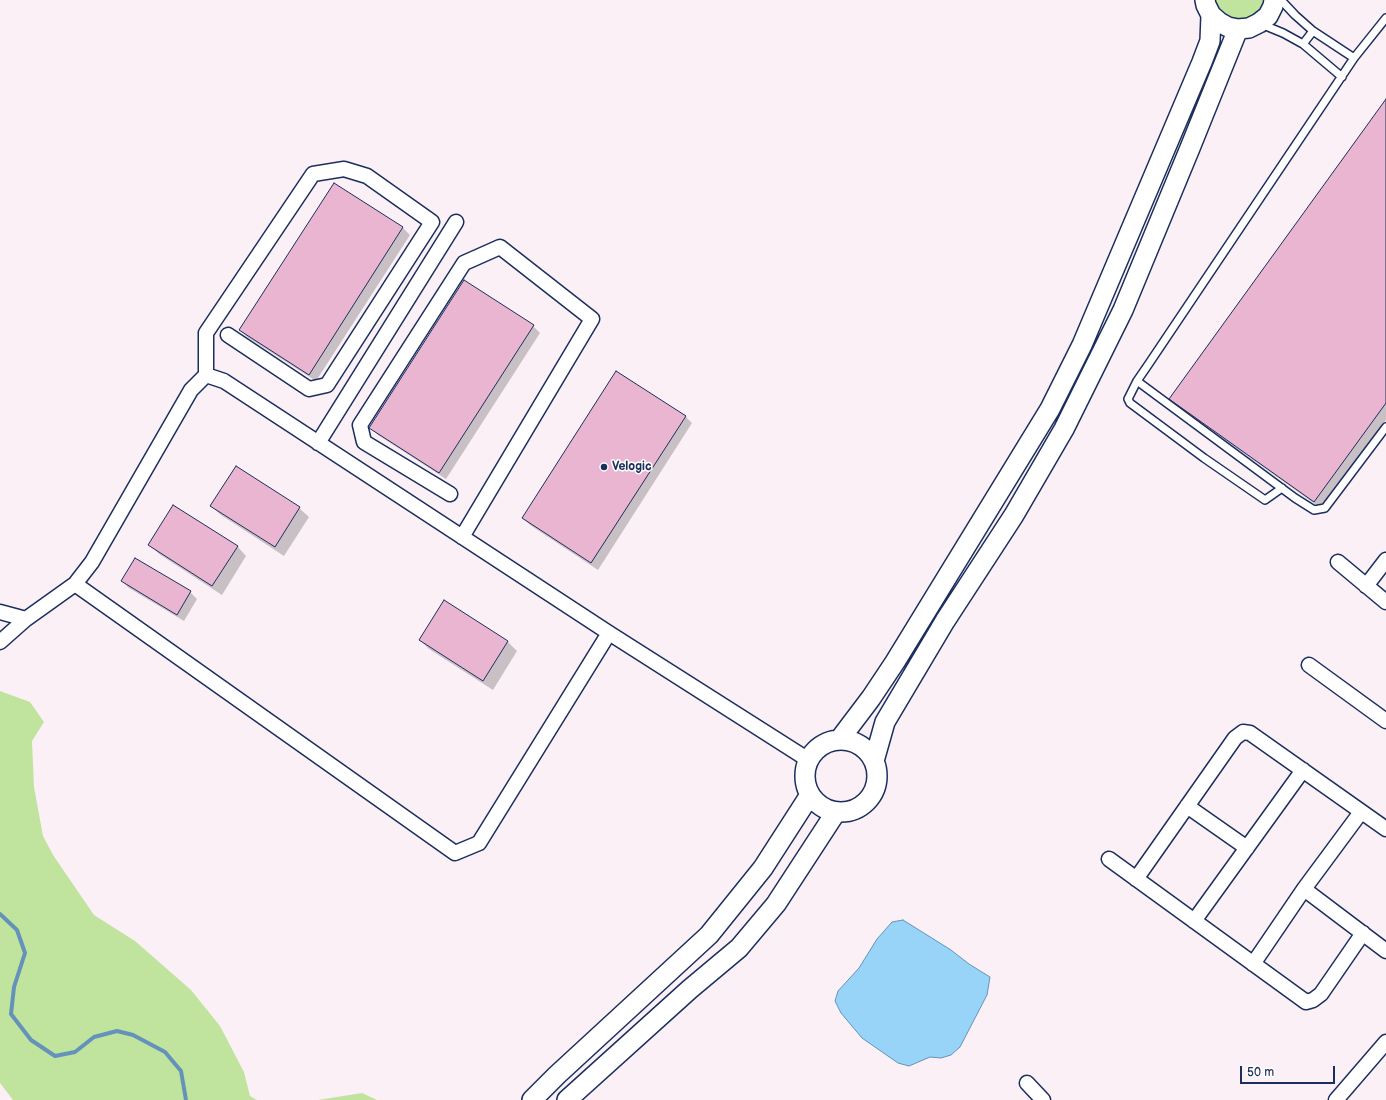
<!DOCTYPE html>
<html>
<head>
<meta charset="utf-8">
<style>
	body { margin:0 }
	#map { position:relative; width:1386px; height:1100px; overflow:hidden; background:#fbf0f6; font-family:"Balsamiq Sans",sans-serif }
	canvas { display:block }
	.scale { position:absolute; left:1240px; top:1066px; width:95px; height:18px; box-sizing:border-box; border:2px solid #1b2f5e; border-top:0; padding-left:5px; font-size:12px; line-height:14px; white-space:nowrap; color:#1b2f5e; -webkit-text-stroke:3px #fff; paint-order:stroke }
</style>
</head>
<body>
<div id="map">
<canvas width="1386" height="1100"></canvas>
<div class="scale">50 m</div>
</div>
<script>
const c = document.querySelector('canvas').getContext('2d');
c.lineJoin = 'round';
function fill(path, color) {
  c.fillStyle = color;
  c.fill(path, 'evenodd');
}
function toPath(rows) {
  const path = new Path2D();
  for (const r of rows) {
    if (r.length === 3) {
      path.moveTo(r[0] + r[2], r[1]);
      path.arc(r[0], r[1], r[2], 0, 2 * Math.PI);
      continue;
    }
    path.moveTo(r[0], r[1]);
    for (let i = 2; i < r.length; i += 2) path.lineTo(r[i], r[i + 1]);
  }
  return path;
}
function trace(path, color, width, dash) {
  c.strokeStyle = color;
  c.lineWidth = width;
  c.lineCap = dash ? 'butt' : 'round';
  c.setLineDash(dash || []);
  c.stroke(path);
}
function write(font, color, halo, rows, align = 'center') {
  c.font = font + ' "Balsamiq Sans",sans-serif';
  c.lineWidth = 3;
  c.setLineDash([]);
  c.textBaseline = 'middle';
  c.strokeStyle = halo;
  c.fillStyle = color;
  for (const [text, x, y, turn = 0] of rows) {
    c.save();
    c.translate(x, y);
    c.rotate((+turn || 0) * Math.PI / 180);
    c.textAlign = isNaN(turn) ? turn : align;
    if (halo) c.strokeText(text, 0, 0);
    c.fillText(text, 0, 0);
    c.restore();
  }
}
const green = toPath([
	[1213,0,1267,0,1266,3,1255,17,1238,21,1223,16],
	[0,691,30,702,44,722,32,741,34,787,43,836,53,855,94,915,135,941,191,990,220,1026,244,1072,250,1096,257,1100,13,1100,0,1083],
	[362,1093,377,1100,318,1100]
]);
const water = toPath([
	[903,920,951,950,969,964,990,977,987,995,960,1047,951,1055,941,1058,930,1057,909,1066,898,1063,862,1038,841,1013,835,1001,838,991,859,968,877,939,892,922,903,920]
]);
const shadow = toPath([
	[1386,101,1386,420,1322,509,1177,406,1170,399],
	[334,184,403,228,410,235,316,381,247,337,240,330],
	[533,326,540,333,446,479,378,435,371,428],
	[685,416,692,423,598,570,530,525,523,518],
	[211,506,299,508,309,517,284,556,221,515],
	[149,544,237,546,246,556,222,595,159,554],
	[136,559,190,592,197,599,184,621,129,588,122,581],
	[444,601,508,642,517,651,493,690,429,649,420,640]
]);
const stream = toPath([
	[0,914,17,930,25,953,14,987,11,1014,31,1040,55,1056,75,1052,94,1037,117,1031,133,1035,165,1052,181,1071,186,1100]
]);
const building = toPath([
	[1386,99,1386,403,1314,502,1169,399,1386,99],
	[334,183,403,227,309,375,239,330,334,183],
	[464,280,534,325,439,473,369,428,464,280],
	[616,371,686,416,591,563,522,518,616,371],
	[236,466,300,507,275,547,210,506,236,466],
	[173,505,238,546,212,586,148,545,173,505],
	[135,558,191,591,177,615,121,581,135,558],
	[444,600,508,641,483,681,419,640,444,600]
]);
const lane = toPath([
	[1281,0,1295,15,1313,31,1354,58],
	[1261,24,1283,33,1303,44,1342,77],
	[1303,44,1313,31],
	[1137,381,1295,498,1314,510,1325,508,1386,427],
	[1282,488,1265,500,1204,458,1130,403,1128,399,1137,381,1148,365,1354,58,1386,18]
]);
const street = toPath([
	[206,375,224,381,609,633,807,759],
	[318,443,456,222],
	[450,494,364,442,360,425,464,263,500,247,592,319,462,537],
	[1338,562,1386,602],
	[75,584,455,853,479,843,609,633],
	[1366,586,1386,560],
	[0,612,26,619],
	[0,642,26,619,75,584,92,562,191,390,206,375,206,333,313,174,344,169,367,176,432,222,327,385,309,389,228,335],
	[1309,665,1386,721],
	[1187,806,1247,848],
	[1109,859,1306,1002,1313,1000,1321,994,1363,933],
	[1136,879,1235,738,1243,732,1250,733,1386,829],
	[1304,889,1386,951],
	[1194,921,1303,770],
	[1253,964,1304,889,1361,812],
	[1027,1083,1043,1100],
	[1336,1100,1386,1042]
]);
const secondary = toPath([
	[1205,0,1206,5,1211,15,1219,22,1228,27,1238,29,1249,28,1259,23,1268,16,1273,6,1274,0],
	[840,739,871,698,895,662,1050,409,1082,345,1202,62,1210,41,1211,15],
	[841,776,36],
	[874,761,885,722,945,621,1014,515,1064,429,1123,310,1190,148,1238,29],
	[532,1100,557,1075,709,935,763,868,810,795],
	[567,1100,690,989,739,948,776,904,836,812]
]);
const markers = [
	[604,467,4,"#1b2f5e"]
];
const poiNames = [
	["Velogic",612,467]
];
fill(green, '#c0e49d');
fill(water, '#97d4f8');
trace(water, '#6592ba', 1);
fill(shadow, '#0003');
trace(stream, '#6592ba', 4);
fill(building, '#e9b5d1');
trace(building, '#1b2f5e', 1);
trace(lane, '#1b2f5e', 10);
trace(street, '#1b2f5e', 17);
trace(secondary, '#1b2f5e', 22);
trace(lane, '#fff', 7);
trace(street, '#fff', 14);
trace(secondary, '#fff', 19);
for (const [x, y, r, color] of markers) {
  const dot = new Path2D();
  dot.arc(x, y, r, 0, 2 * Math.PI);
  c.fillStyle = color;
  c.fill(dot);
  trace(dot, '#fff', 1.5);
}
write('bold 12px', '#1b2f5e', '#fff', poiNames, 'left');
</script>
</body>
</html>
